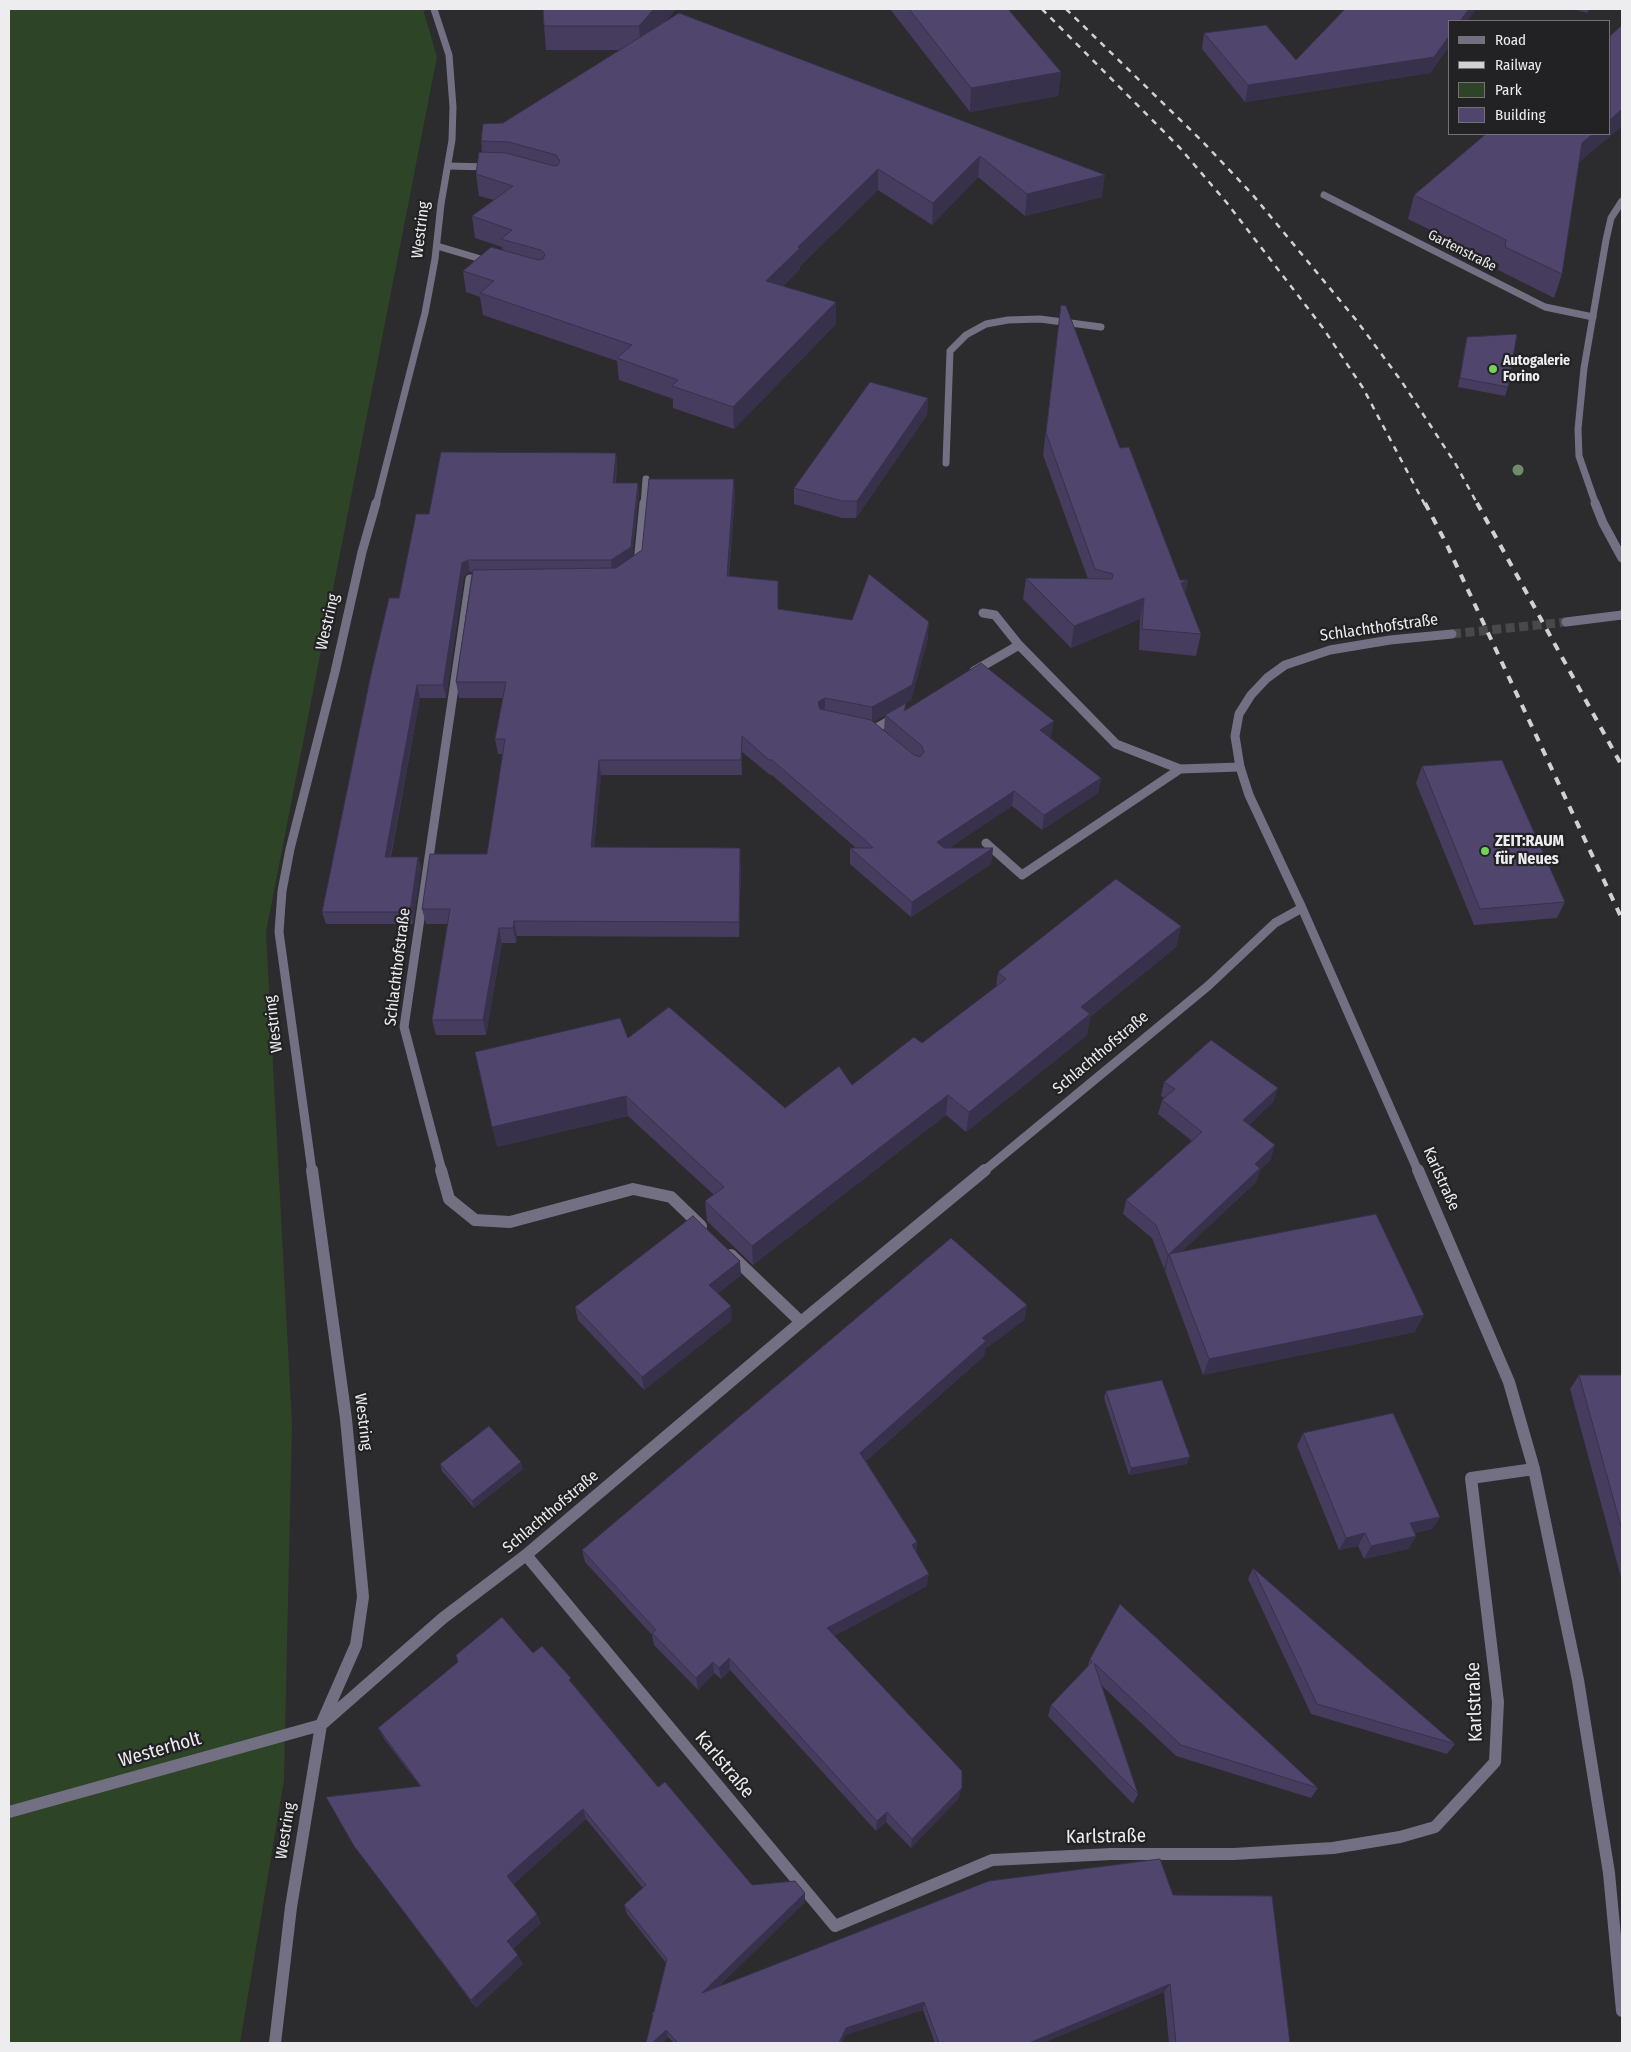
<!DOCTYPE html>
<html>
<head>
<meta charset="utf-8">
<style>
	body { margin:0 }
	#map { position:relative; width:1631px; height:2052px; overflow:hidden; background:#2c2b2e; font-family:"Fira Sans Condensed",sans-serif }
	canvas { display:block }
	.frame { position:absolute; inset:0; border:10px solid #ededef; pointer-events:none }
	.legend { position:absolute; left:1448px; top:20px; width:162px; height:115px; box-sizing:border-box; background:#222225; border:1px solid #737376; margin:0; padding:6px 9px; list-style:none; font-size:15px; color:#ededef }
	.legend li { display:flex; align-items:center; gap:10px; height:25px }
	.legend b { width:25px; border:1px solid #737376 }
</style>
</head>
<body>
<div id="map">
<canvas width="1631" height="2052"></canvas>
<div class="frame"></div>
<ul class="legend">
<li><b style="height:6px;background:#747083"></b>Road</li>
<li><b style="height:6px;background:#d1d1d3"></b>Railway</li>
<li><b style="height:14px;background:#2d4427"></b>Park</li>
<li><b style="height:14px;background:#50466d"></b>Building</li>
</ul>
</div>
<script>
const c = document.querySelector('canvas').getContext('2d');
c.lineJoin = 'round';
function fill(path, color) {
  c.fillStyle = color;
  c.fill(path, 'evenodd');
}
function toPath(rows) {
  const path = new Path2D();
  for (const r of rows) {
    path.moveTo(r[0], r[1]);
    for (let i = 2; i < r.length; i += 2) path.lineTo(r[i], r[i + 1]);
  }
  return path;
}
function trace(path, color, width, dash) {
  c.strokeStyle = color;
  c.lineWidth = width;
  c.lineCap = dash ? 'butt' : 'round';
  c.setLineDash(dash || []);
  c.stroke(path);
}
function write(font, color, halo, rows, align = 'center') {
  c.font = font + ' "Fira Sans Condensed",sans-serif';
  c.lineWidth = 4.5;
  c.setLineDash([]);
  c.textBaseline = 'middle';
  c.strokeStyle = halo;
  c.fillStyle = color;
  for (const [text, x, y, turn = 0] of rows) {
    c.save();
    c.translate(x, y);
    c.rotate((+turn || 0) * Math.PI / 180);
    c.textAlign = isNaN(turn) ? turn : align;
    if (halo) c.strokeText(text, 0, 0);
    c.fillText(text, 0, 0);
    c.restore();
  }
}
const green = toPath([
	[9,9,423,9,437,57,266,932,292,1424,284,1780,240,2043,9,2043]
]);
const minorTunnel = toPath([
	[1452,634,1566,622]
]);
const serviceFar2 = toPath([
	[448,166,489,167],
	[1324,195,1545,307,1593,317],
	[437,246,491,262],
	[946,463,950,351,966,335,986,324,1008,320,1040,319,1101,327],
	[644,505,646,479]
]);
const serviceFar1 = toPath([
	[636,565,638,563,644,503],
	[983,613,995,615,1019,645],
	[974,671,1019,645,1116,744,1180,769],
	[878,734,873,730,896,717],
	[986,843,1022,875,1180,769,1240,767],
	[442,1171,404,1027,470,579,484,579]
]);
const service = toPath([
	[441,1170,449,1199,475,1220,510,1222,633,1189,671,1197,701,1226],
	[731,1255,801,1322]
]);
const minorFar2 = toPath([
	[376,505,425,313,435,259,441,204,452,140,453,107,449,55,434,9]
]);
const minorFar1 = toPath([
	[1566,622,1622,615],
	[312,1171,279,932,282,891,290,849,335,672,362,552,376,503],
	[984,1171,1208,986,1275,923,1302,908],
	[1418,1171,1302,908,1249,795,1240,767,1235,736,1239,714,1251,695,1267,678,1285,665,1330,650,1390,640,1452,634]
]);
const minor = toPath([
	[1418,1170,1509,1382,1534,1469,1578,1680,1609,1873,1622,2011],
	[526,1555,835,1926,992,1860,1111,1854,1234,1854,1333,1848,1400,1837,1435,1827,1495,1762,1498,1702,1471,1478,1534,1469],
	[9,1812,321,1725,443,1618,526,1555,801,1322,985,1170],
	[275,2043,291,1907,321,1725,356,1645,363,1597,346,1419,312,1170]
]);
const tertiaryFar1 = toPath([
	[1596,505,1579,456,1578,429,1584,368,1606,240,1611,218,1622,201]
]);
const tertiary = toPath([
	[1595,503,1603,523,1622,558]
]);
const railFar1 = toPath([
	[1042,9,1180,148,1227,203,1323,328,1363,388,1425,505],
	[1066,9,1203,142,1252,194,1357,321,1402,382,1455,463,1478,505]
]);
const rail = toPath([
	[1425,503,1446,543,1622,919],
	[1477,503,1622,766]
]);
const trees = [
	[1518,470]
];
const wall = toPath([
	[543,9,676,9,665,22,1102,197,1025,216,978,177,932,225,878,190,800,266,800,269,783,286,836,324,734,429,673,408,673,399,619,380,617,361,483,315,480,297,466,292,463,271,503,250,502,247,475,238,472,216,494,200,479,196,476,174,482,152,481,141,503,123,620,50,546,50,544,26],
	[890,9,1008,9,1061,72,1058,96,970,112],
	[1345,9,1476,9,1467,21,1450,21,1450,45,1430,73,1245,102,1202,49,1204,33,1296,60],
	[1574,9,1590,9,1587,13],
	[1622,25,1622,126,1579,162,1562,274,1554,298,1498,270,1499,264,1408,219,1414,195,1610,134],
	[1061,305,1120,448,1180,580,1188,580,1185,594,1201,634,1196,656,1139,650,1140,619,1071,648,1023,599,1026,578,1088,579,1043,455],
	[1467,337,1508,387,1505,396,1458,387,1465,346],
	[928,398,927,415,856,518,842,518,794,504,794,488],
	[616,453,617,465,616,483,638,483,639,495,632,557,735,495,729,576,778,581,778,609,928,638,911,700,906,703,906,710,1051,737,1050,738,1101,778,1098,793,1042,830,1012,806,949,848,993,848,991,864,911,917,850,864,850,848,856,848,772,775,770,775,742,752,742,775,601,775,594,847,741,864,739,937,517,936,516,943,502,943,486,1035,436,1035,432,1020,448,924,426,924,422,909,487,854,503,754,498,754,495,739,503,698,459,698,456,682,472,572,470,572,464,576,446,698,420,698,391,857,418,857,421,869,413,924,326,924,322,912,399,598,429,514],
	[885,715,884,731,914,755,873,722],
	[1422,766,1565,902,1557,918,1474,925,1416,783],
	[1181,926,1176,947,1090,1017,1087,1035,966,1132,946,1115,753,1265,707,1221,705,1201,714,1195,628,1116,497,1147,628,1038,785,1108,852,1085,922,1043,996,987,998,972],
	[1164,1082,1278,1088,1273,1102,1249,1125,1271,1159,1260,1170,1256,1182,1182,1251,1415,1332,1203,1375,1165,1271,1166,1267,1164,1269,1152,1238,1123,1214,1126,1200,1192,1141,1158,1114,1162,1100,1164,1098,1161,1096],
	[741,1275,718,1293,732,1320,644,1390,578,1320,575,1307],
	[1027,1305,1024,1320,985,1349,984,1356,866,1461,917,1542,916,1552,927,1586,834,1636,959,1798,911,1848,886,1822,876,1831,730,1670,721,1679,714,1673,698,1690,654,1645,652,1635,585,1562,582,1550],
	[1579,1375,1622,1375,1622,1581,1570,1389],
	[1106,1391,1187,1464,1129,1475,1104,1398],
	[1303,1433,1440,1517,1432,1529,1415,1533,1416,1536,1408,1549,1364,1559,1358,1546,1339,1550,1297,1446],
	[440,1464,523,1469,474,1508,442,1471],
	[1253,1568,1455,1744,1447,1754,1311,1714,1248,1579],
	[533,1653,574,1685,658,1787,752,1885,805,1902,718,1987,1173,1895,1290,2043,1169,2043,1164,1992,1043,2043,935,2043,923,2010,845,2035,842,2043,674,2043,668,2037,662,2043,646,2043,653,2017,652,2013,654,2012,666,1963,627,1914,624,1905,643,1888,586,1819,513,1884,541,1923,513,1949,523,1964,476,2008,354,1846,420,1786,385,1740,378,1728],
	[1090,1659,1318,1788,1311,1798,1176,1756,1101,1685,1138,1794,1133,1804,1048,1716,1051,1705,1087,1668]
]);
const shadedWall = toPath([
	[654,9,676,9,641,50,639,26],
	[1469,9,1476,9,1467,21,1460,21],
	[1450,35,1450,45,1430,73,1245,102,1248,85],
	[1061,72,1058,96,970,112,971,88],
	[1622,109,1622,126,1575,166,1582,143,1593,134,1610,134,1610,120],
	[980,156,978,177,932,225,933,203],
	[878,169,878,190,800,266,800,269,766,303,766,281,798,247],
	[1105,175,1102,197,1025,216,1027,194],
	[836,302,836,324,734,429,733,407],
	[928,398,927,415,856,518,857,501],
	[616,453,617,465,614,495,613,483],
	[734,479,735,495,727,592,727,576],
	[638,483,639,495,632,559,612,572,611,560],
	[468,560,470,572,464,576,446,698,443,685,462,563],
	[1188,580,1184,601,1181,583],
	[1144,598,1140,619,1071,648,1074,626],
	[929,622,928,638,911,700,906,703,906,719,904,711,906,703,872,723,872,707],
	[417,685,420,698,388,869,385,857],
	[825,698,825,714,818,718,818,702],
	[1054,721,1051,737,1038,746,1040,730],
	[742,736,742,775,741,760],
	[599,760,601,775,593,863,591,847],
	[1101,778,1098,793,1042,830,1044,815],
	[1014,791,1012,806,935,858,937,842],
	[740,848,741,864,739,937,739,922],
	[993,848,991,864,911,917,912,902],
	[418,857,421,869,413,924,410,912],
	[514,921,517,936,516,943,513,928],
	[1181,926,1176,947,1090,1017,1087,1035,966,1132,969,1112,1081,1007],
	[499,928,502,943,486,1035,483,1020],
	[1278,1088,1273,1102,1238,1135,1243,1120],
	[948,1095,946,1115,753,1265,752,1246],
	[626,1096,628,1116,497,1147,492,1127],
	[1275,1145,1271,1159,1260,1170,1256,1182,1172,1261,1169,1254,1166,1267,1164,1269,1168,1255,1255,1164],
	[740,1261,741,1275,711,1299,709,1285],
	[1027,1305,1024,1320,985,1349,984,1356,860,1466,860,1453,982,1338],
	[731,1306,732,1320,644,1390,642,1377],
	[1424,1315,1415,1332,1203,1375,1209,1359],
	[1190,1457,1187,1464,1129,1475,1131,1468],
	[521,1462,523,1469,474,1508,472,1501],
	[1440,1517,1432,1529,1402,1536,1410,1523],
	[1365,1533,1358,1546,1339,1550,1346,1538],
	[1416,1536,1408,1549,1364,1559,1371,1546],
	[917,1542,916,1554,912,1545],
	[929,1574,927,1586,826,1640,827,1628],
	[729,1658,730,1670,721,1679,719,1668],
	[713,1662,714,1673,698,1690,696,1678],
	[962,1788,959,1798,911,1848,912,1839],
	[583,1809,586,1819,512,1886,507,1876],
	[887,1812,886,1822,876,1831,877,1821],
	[805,1893,805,1902,704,2001,702,1993],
	[537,1914,541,1923,512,1950,507,1941],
	[518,1955,523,1964,476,2008,471,2000],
	[1170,1984,1164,1992,1043,2043,1029,2043],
	[924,2002,923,2010,845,2035,842,2043,839,2043,846,2028],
	[666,2030,668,2037,662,2043,652,2043]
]);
const building = toPath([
	[543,9,654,9,639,26,544,26,543,9],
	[909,9,1008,9,1061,72,971,88,909,9],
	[1345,9,1469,9,1460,21,1450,21,1450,35,1434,57,1248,85,1204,33,1266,25,1296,60,1345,9],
	[679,13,1105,175,1027,194,980,156,933,203,878,169,798,247,800,248,766,281,836,302,733,407,672,386,678,380,617,358,632,345,480,293,494,281,463,271,491,247,538,260,543,259,545,254,541,250,501,239,512,230,472,216,513,186,476,174,479,152,506,153,554,166,558,165,560,161,556,155,509,142,481,141,483,124,503,123,679,13],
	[1622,25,1622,109,1610,120,1610,36,1622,25],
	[1486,134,1593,134,1582,143,1562,274,1505,247,1506,240,1414,195,1486,134],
	[1061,305,1066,306,1120,448,1129,447,1180,580,1188,580,1181,583,1201,634,1142,629,1144,598,1074,626,1026,578,1112,579,1113,574,1095,569,1046,433,1061,305],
	[1517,334,1508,387,1460,378,1467,337,1517,334],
	[870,382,928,398,857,501,842,501,794,488,870,382],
	[441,452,616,453,613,483,638,483,631,547,611,560,468,560,462,563,443,685,417,685,385,857,418,857,410,912,322,912,371,674,389,598,399,598,416,514,429,514,441,452],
	[649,479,734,479,727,576,778,581,778,609,852,620,869,574,929,622,912,685,872,707,825,698,818,702,820,709,871,720,914,755,920,757,924,752,922,746,885,715,906,703,904,711,981,663,1054,721,1040,730,1101,778,1044,815,1014,791,937,842,944,848,993,848,912,902,850,848,873,848,866,841,772,760,769,760,742,736,741,760,599,760,591,847,740,848,739,922,514,921,513,928,499,928,483,1020,432,1020,450,909,422,909,430,854,487,854,505,739,495,739,506,682,456,682,473,570,616,568,642,550,649,479],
	[1502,760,1565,902,1480,909,1422,766,1502,760],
	[1116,879,1181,926,1081,1007,1090,1014,969,1112,948,1095,752,1246,705,1201,724,1187,626,1096,492,1127,475,1052,620,1018,628,1038,669,1007,785,1108,839,1066,852,1085,914,1037,922,1043,1006,979,998,972,1116,879],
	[1211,1040,1278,1088,1243,1120,1275,1145,1255,1164,1260,1168,1168,1255,1156,1225,1126,1200,1202,1132,1162,1100,1175,1089,1164,1082,1211,1040],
	[1376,1214,1424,1315,1209,1359,1169,1254,1376,1214],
	[693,1216,740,1261,709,1285,731,1306,642,1377,575,1307,693,1216],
	[951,1238,1027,1305,982,1338,986,1341,860,1453,917,1542,912,1545,929,1574,827,1628,962,1771,962,1788,912,1839,887,1812,877,1821,729,1658,719,1668,713,1662,696,1678,652,1633,656,1630,582,1550,951,1238],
	[1579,1375,1622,1375,1622,1530,1579,1375],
	[1162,1380,1190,1457,1131,1468,1106,1391,1162,1380],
	[1393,1413,1440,1517,1410,1523,1416,1536,1371,1546,1365,1533,1346,1538,1303,1433,1393,1413],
	[489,1426,521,1462,472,1501,440,1464,489,1426],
	[1253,1568,1372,1672,1455,1744,1317,1704,1253,1568],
	[1120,1604,1318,1788,1181,1745,1094,1663,1138,1794,1051,1705,1092,1662,1090,1659,1120,1604],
	[502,1617,533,1653,542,1646,571,1678,569,1680,658,1787,665,1782,752,1885,795,1881,805,1893,702,1993,989,1881,1160,1859,1173,1895,1272,1896,1290,2043,1176,2043,1170,1984,1029,2043,939,2043,924,2002,846,2028,839,2043,678,2043,666,2030,652,2043,646,2043,653,2015,652,2013,654,2012,667,1959,624,1905,646,1885,583,1809,507,1876,537,1914,507,1941,518,1955,471,2000,354,1846,326,1797,421,1786,378,1728,458,1662,456,1655,502,1617]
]);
const markers = [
	[1493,369,5,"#74d25b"],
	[1485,851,5,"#74d25b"]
];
const farStreetnames = [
	["Gartenstraße",1462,251,27]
];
const farPoinames = [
	["Autogalerie",1503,361],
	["Forino",1503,377]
];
const streetNames = [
	["Westring",421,230,-83],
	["Westring",328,622,-77],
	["Schlachthofstraße",1379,628,-8],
	["Schlachthofstraße",398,967,-83],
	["Westring",274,1024,-97],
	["Schlachthofstraße",1101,1053,-40],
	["Karlstraße",1441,1179,66],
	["Westring",363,1422,83],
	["Schlachthofstraße",551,1512,-40],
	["Westring",286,1831,-81]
];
const poiNames = [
	["ZEIT:RAUM",1495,842],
	["für Neues",1495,860]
];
const nearStreetnames = [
	["Karlstraße",1475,1702,-92],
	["Westerholt",160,1750,-16],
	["Karlstraße",724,1765,50],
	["Karlstraße",1106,1837,-1]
];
fill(green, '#2d4427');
trace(minorTunnel, '#49484b', 9, [9, 4.5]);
trace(serviceFar2, '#747083', 7);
trace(serviceFar1, '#747083', 9);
trace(service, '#747083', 12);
trace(minorFar2, '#747083', 7);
trace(minorFar1, '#747083', 9);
trace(minor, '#747083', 12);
trace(tertiaryFar1, '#747083', 7);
trace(tertiary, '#747083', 9);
trace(railFar1, '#d1d1d3', 2.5, [6, 6]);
trace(rail, '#d1d1d3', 4, [8, 8]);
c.fillStyle = '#718a6b';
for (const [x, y] of trees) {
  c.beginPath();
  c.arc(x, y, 5.5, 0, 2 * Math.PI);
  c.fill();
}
fill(wall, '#453c5e');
fill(shadedWall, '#38314c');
fill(building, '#50466d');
trace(building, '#38314c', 1);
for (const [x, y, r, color] of markers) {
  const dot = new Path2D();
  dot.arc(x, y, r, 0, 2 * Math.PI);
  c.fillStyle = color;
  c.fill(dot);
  trace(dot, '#222225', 2);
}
write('14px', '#ededef', '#222225', farStreetnames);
write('bold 14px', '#ededef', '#222225', farPoinames, 'left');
write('16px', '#ededef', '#222225', streetNames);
write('bold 16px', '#ededef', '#222225', poiNames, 'left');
write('19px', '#ededef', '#222225', nearStreetnames);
</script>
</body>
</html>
